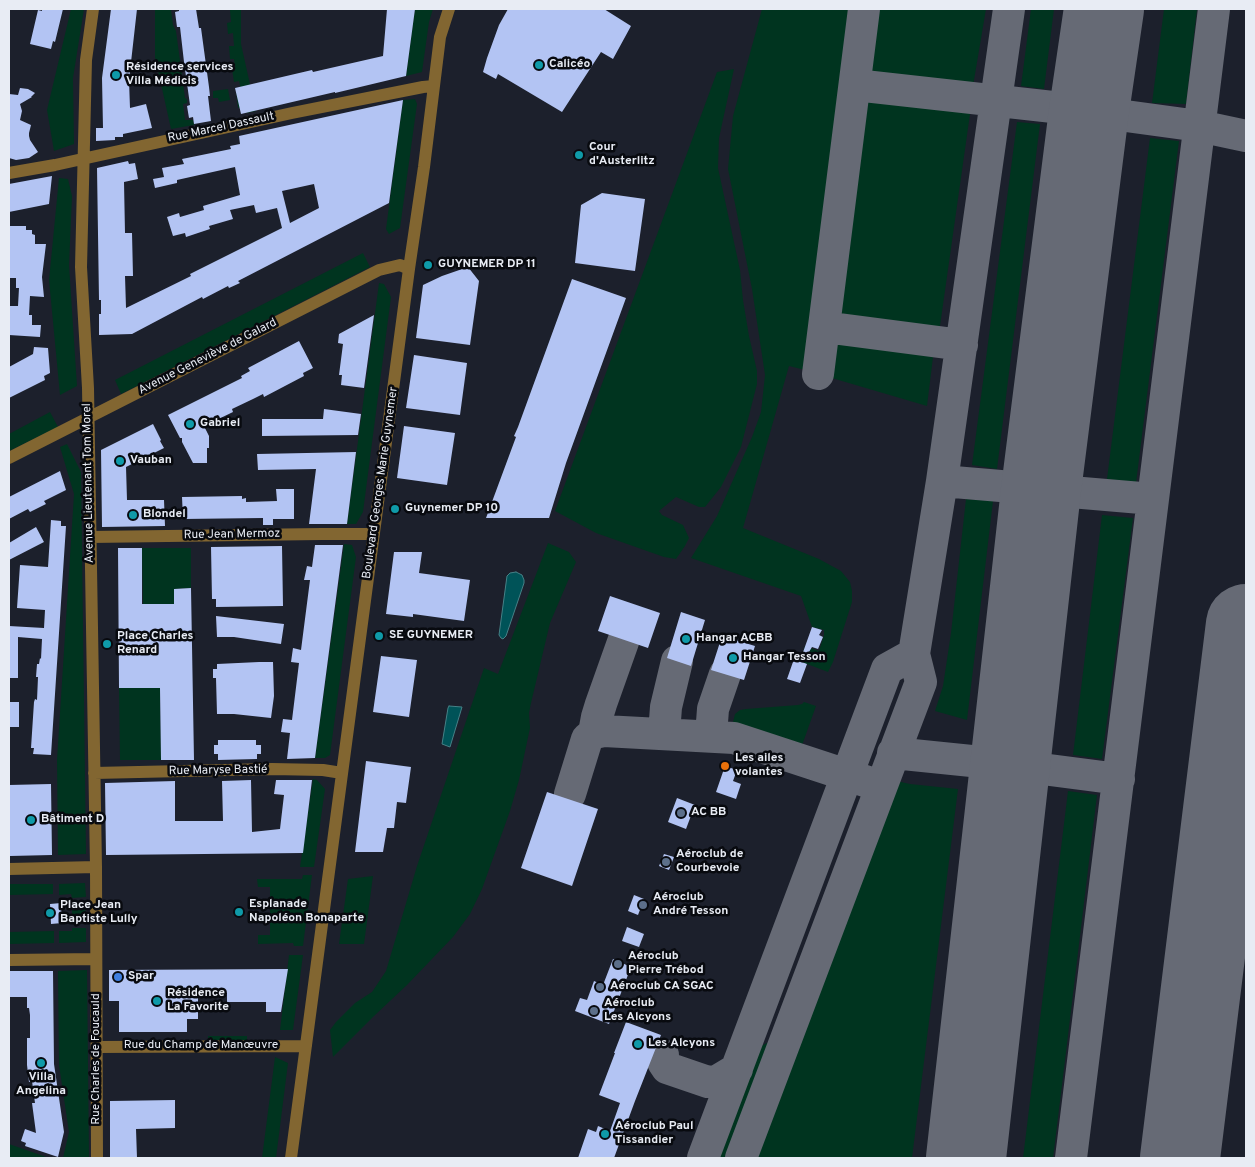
<!DOCTYPE html>
<html>
<head>
<meta charset="utf-8">
<style>
	body { margin:0 }
	#map { position:relative; width:1255px; height:1167px; overflow:hidden; background:#1c202c; font-family:Overpass,sans-serif }
	canvas { display:block }
	.frame { position:absolute; inset:0; border:10px solid #e8ecf4; pointer-events:none }
</style>
</head>
<body>
<div id="map">
<canvas width="1255" height="1167"></canvas>
<div class="frame"></div>
</div>
<script>
const c = document.querySelector('canvas').getContext('2d');
c.lineJoin = 'round';
function fill(path, color) {
  c.fillStyle = color;
  c.fill(path, 'evenodd');
}
function toPath(rows) {
  const path = new Path2D();
  for (const r of rows) {
    path.moveTo(r[0], r[1]);
    for (let i = 2; i < r.length; i += 2) path.lineTo(r[i], r[i + 1]);
  }
  return path;
}
function trace(path, color, width, dash) {
  c.strokeStyle = color;
  c.lineWidth = width;
  c.lineCap = dash ? 'butt' : 'round';
  c.setLineDash(dash || []);
  c.stroke(path);
}
function write(font, color, halo, rows, align = 'center') {
  c.font = font + ' Overpass,sans-serif';
  c.lineWidth = 5;
  c.setLineDash([]);
  c.textBaseline = 'middle';
  c.strokeStyle = halo;
  c.fillStyle = color;
  for (const [text, x, y, turn = 0] of rows) {
    c.save();
    c.translate(x, y);
    c.rotate((+turn || 0) * Math.PI / 180);
    c.textAlign = isNaN(turn) ? turn : align;
    if (halo) c.strokeText(text, 0, 0);
    c.fillText(text, 0, 0);
    c.restore();
  }
}
const green = toPath([
	[71,9,84,9,73,78,74,144,54,151,47,110],
	[155,9,176,9,171,10,173,25,176,31,185,98,187,99,187,103,183,104,185,120,193,120,194,125,171,129,155,57],
	[226,9,241,9,241,44,256,111,247,113,245,106,238,108,236,91,241,90,239,81,234,82,232,69,235,68,234,59,230,59,229,46,234,46,233,33,228,34,227,23,231,22,230,10,226,10],
	[415,9,433,9,429,22,422,72,406,76],
	[762,9,855,9,809,371,789,366,743,528,819,559,841,571,850,582,852,591,852,602,833,662,828,672,794,659,795,656,801,658,805,646,819,651,824,635,824,630,812,627,801,596,691,558,717,516,752,437,761,412,765,375,752,289,728,169,733,116],
	[872,9,986,9,972,92,925,87,864,76],
	[1031,9,1054,9,1044,89,1021,86],
	[1164,9,1197,9,1186,104,1152,103],
	[734,69,719,138,718,168,740,270,743,300,749,336,757,371,757,384,741,447,721,487,705,507,699,507,676,497,659,511,662,515,683,525,689,538,685,546,676,559,664,557,596,533,555,511,717,72],
	[228,89,230,100,219,102,218,98,213,98,213,91],
	[862,94,971,107,939,333,936,337,831,321],
	[415,99,417,104,400,228,389,234,386,229,403,100],
	[1017,122,1040,124,997,469,972,465],
	[1150,138,1179,141,1136,483,1107,479],
	[59,178,68,179,72,196,69,265,77,386,60,395,49,280],
	[363,253,370,267,121,394,115,380],
	[379,283,384,284,391,297,363,512,356,524,347,524],
	[830,335,934,349,927,406,825,376],
	[50,412,58,427,9,451,9,434],
	[67,444,81,472,86,854,58,855,57,760,74,494,60,447],
	[966,499,993,501,967,720,935,711,943,686,951,633],
	[1102,515,1133,518,1102,759,1073,755],
	[548,543,569,552,576,562,550,623,531,703,529,713,530,728,519,780,510,811,482,889,470,914,453,937,407,985,374,1016,333,1057,330,1030,336,1022,355,1003,372,992,386,971,417,866,484,668,498,674],
	[344,544,352,545,356,557,330,755,325,758,315,758],
	[142,548,191,548,191,588,174,589,174,604,143,604],
	[119,688,160,688,161,760,120,760],
	[804,702,816,706,800,751,749,734,731,730,735,714,740,710,746,709,798,705,802,704],
	[313,779,317,780,325,789,314,867,300,867],
	[892,780,910,784,958,789,912,1158,747,1158],
	[1068,791,1097,795,1062,1085,1053,1158,1023,1158],
	[303,875,312,875,303,946,294,946,293,943,258,944,258,935,270,935,270,887,258,887,257,879,302,879],
	[373,876,364,944,339,944,348,879],
	[85,883,86,897,72,898,71,894,59,895,59,884],
	[9,884,53,884,53,894,9,895],
	[72,903,85,903,86,923,72,923],
	[72,928,86,928,86,942,59,943,59,931,72,931],
	[54,931,54,943,9,944,9,932],
	[289,955,303,955,293,1030,280,1030],
	[87,970,89,1157,89,1158,63,1158,69,1132,59,1065,58,971],
	[208,1036,247,1036,247,1040,208,1040],
	[769,1042,771,1042,773,1046,771,1054,731,1158,713,1158,752,1054,759,1047],
	[275,1057,288,1063,276,1158,262,1158],
	[9,1144,49,1158,9,1158]
]);
const water = toPath([
	[516,572,522,575,524,580,524,583,506,636,503,639,501,638,499,635,507,576,510,573,516,572],
	[449,706,462,707,450,747,442,744,448,708,449,706]
]);
const taxiway = toPath([
	[855,85,1089,111,1199,126,1246,136],
	[824,327,962,345],
	[818,374,864,9],
	[942,481,1153,499],
	[594,733,597,717,601,704,623,642],
	[664,734,666,707,677,661],
	[711,736,713,709,725,674],
	[893,753,1011,765,1119,779],
	[570,794,587,739,594,733,604,731,734,738,868,782],
	[663,1055,663,1062,667,1068,708,1082,717,1081,737,1069],
	[703,1158,887,669,914,654],
	[741,1158,921,682,914,654,942,481,1009,9],
	[1071,1158,1214,9]
]);
const runway = toPath([
	[966,1158,1041,490,1089,111,1104,9],
	[1180,1158,1246,624]
]);
const building = toPath([
	[42,9,63,9,55,42,53,41,51,49,30,44,38,10,42,11],
	[111,9,137,9,129,80,130,108,146,104,152,128,123,134,123,137,115,137,115,140,96,141,96,128,103,128,102,78],
	[179,9,196,9,199,28,201,28,209,87,210,96,208,96,211,121,194,124,193,117,189,118,187,106,190,105,184,62,180,27,177,27,175,12,179,11],
	[387,9,415,9,406,76,335,93,335,92,241,114,235,88,312,70,313,72,383,56],
	[508,9,604,9,631,26,613,59,601,52,562,112,498,74,496,79,483,72,487,58,499,25],
	[20,88,28,89,35,93,31,97,32,97,20,104,22,111,20,120,31,125,29,133,29,136,30,140,38,152,29,158,16,160,9,158,9,94,18,95],
	[403,100,389,203,238,281,240,283,229,288,228,286,203,299,202,297,132,334,99,335,99,314,101,314,101,300,99,300,97,168,128,161,129,164,135,163,138,179,124,182,125,233,132,233,133,276,125,276,126,308,191,276,190,274,282,228,277,208,256,213,254,205,230,210,233,219,209,226,210,229,186,237,185,233,173,236,167,217,179,213,180,217,204,210,203,206,240,195,235,167,177,180,177,183,155,188,153,179,164,177,162,168,184,164,182,159,231,149,230,146,240,144,239,136],
	[314,184,319,208,290,223,282,191],
	[52,176,49,204,9,212,9,184],
	[602,193,645,199,635,271,575,263,581,205],
	[9,226,26,226,26,230,32,230,32,234,35,235,35,244,46,244,42,277,44,297,30,296,29,315,32,315,32,325,41,325,40,337,9,335,9,306,18,306,19,288,16,288,16,278,9,278],
	[468,267,479,281,470,345,416,338,423,285,442,276],
	[572,279,626,298,566,463,549,518,486,518,516,437,514,436,518,427],
	[374,315,364,388,341,385,342,375,339,375,343,344,338,343,339,334],
	[299,341,313,368,303,373,304,376,264,397,263,394,253,399,232,409,233,412,204,426,209,436,209,448,207,448,207,463,193,463,182,442,182,438,180,438,168,415,242,378,241,376,250,371,248,368],
	[34,347,48,348,50,373,44,376,45,380,9,398,9,367,33,354],
	[414,355,467,363,460,415,406,408],
	[324,409,361,414,358,435,262,436,262,419,323,419],
	[153,424,161,440,160,441,164,448,126,467,127,500,164,500,165,526,102,527,101,450],
	[404,426,455,433,447,485,397,478],
	[356,452,347,524,309,524,316,469,258,470,257,454],
	[60,471,66,490,44,501,46,504,30,512,28,509,9,519,9,497],
	[276,489,294,489,294,519,273,519,273,525,263,525,263,518,183,519,182,497,242,496,242,499,246,498,246,502,277,501],
	[51,520,61,521,61,526,66,526,51,755,33,754,34,748,31,748,34,702,35,699,37,700,38,677,36,677,37,664,39,664,40,658,41,659,42,639,18,637,18,678,9,678,9,626,44,628,45,610,17,608,20,565,48,567],
	[36,527,44,542,9,560,9,543],
	[315,545,343,545,315,758,287,759,290,733,281,732,283,719,292,720,299,663,291,662,293,648,301,650,310,580,304,580,307,566,312,567],
	[282,546,283,606,216,607,216,599,212,599,211,547],
	[118,548,142,548,142,604,174,604,174,589,191,588,194,760,161,760,160,688,119,688],
	[394,552,422,552,419,573,470,580,464,621,413,614,413,617,386,614],
	[610,596,660,613,648,648,598,631],
	[681,612,705,620,691,666,667,658],
	[216,616,284,624,281,644,234,637,217,637],
	[812,627,822,630,819,635,823,637,818,649,812,647,806,657,802,655],
	[722,636,755,646,744,680,711,670],
	[381,656,417,660,409,717,373,712],
	[794,659,807,664,800,683,787,679],
	[259,662,273,662,274,696,271,718,234,714,217,714,216,678,213,678,213,669,217,669,217,664],
	[9,702,19,702,19,727,9,727],
	[218,740,256,740,256,745,261,745,261,754,257,754,257,759,218,760,218,754,214,754,214,745,218,745],
	[366,761,411,767,406,803,397,802,394,828,387,828,383,852,355,852],
	[725,766,737,770,733,781,741,784,736,799,716,792],
	[251,780,252,832,280,829,284,795,274,794,276,780,312,780,303,853,106,855,105,783,175,781,175,821,223,821,222,781],
	[51,784,52,855,10,856,9,785],
	[547,792,598,809,572,886,521,868],
	[677,798,695,805,686,829,668,822],
	[664,854,674,857,669,870,659,866],
	[634,895,644,899,638,915,628,911],
	[61,903,62,923,51,924,50,904],
	[627,927,644,934,639,947,622,941],
	[613,959,631,967,609,1024,575,1011,580,998,587,1000,594,981,603,985],
	[288,969,281,1012,266,1012,266,1002,227,1002,227,993,198,994,198,1019,187,1019,187,1032,119,1032,119,1001,109,1001,109,970],
	[9,971,53,971,54,1064,64,1132,58,1157,25,1146,26,1143,21,1141,25,1129,36,1133,32,1103,35,1103,32,1081,29,1082,27,1065,27,1038,30,1038,30,1015,29,1008,27,1008,27,997,9,997],
	[626,1022,661,1035,635,1101,614,1158,578,1158,588,1129,596,1132,598,1126,610,1131,620,1103,599,1095,615,1053,614,1053],
	[175,1100,175,1128,136,1129,137,1158,110,1158,110,1101]
]);
const minor = toPath([
	[93,9,86,60,81,267,88,388,96,867,97,1158],
	[9,173,55,165,292,113,423,87,434,86],
	[9,458,379,270,400,265,409,269],
	[90,537,322,534,374,534],
	[94,773,272,769,323,770,342,773],
	[9,869,96,867],
	[9,960,96,959],
	[97,1047,306,1046],
	[291,1158,409,269,424,167,440,37,449,9]
]);
const markers = [
	[539,65,5,"#0f9aa8"],
	[116,75,5,"#0f9aa8"],
	[579,155,5,"#0f9aa8"],
	[428,265,5,"#0f9aa8"],
	[190,424,5,"#0f9aa8"],
	[120,461,5,"#0f9aa8"],
	[395,509,5,"#0f9aa8"],
	[133,515,5,"#0f9aa8"],
	[379,636,5,"#0f9aa8"],
	[686,639,5,"#0f9aa8"],
	[107,644,5,"#0f9aa8"],
	[733,658,5,"#0f9aa8"],
	[725,766,5,"#e8710a"],
	[681,813,5,"#5c6f8a"],
	[31,820,5,"#0f9aa8"],
	[666,862,5,"#5c6f8a"],
	[643,905,5,"#5c6f8a"],
	[239,912,5,"#0f9aa8"],
	[50,913,5,"#0f9aa8"],
	[618,964,5,"#5c6f8a"],
	[118,977,5,"#3f7fe0"],
	[600,987,5,"#5c6f8a"],
	[157,1001,5,"#0f9aa8"],
	[594,1011,5,"#5c6f8a"],
	[638,1044,5,"#0f9aa8"],
	[41,1063,5,"#0f9aa8"],
	[605,1134,5,"#0f9aa8"]
];
const poiNames = [
	["Calicéo",549,65],
	["Résidence services",126,68],
	["Villa Médicis",126,82],
	["Cour",589,148],
	["d'Austerlitz",589,162],
	["GUYNEMER DP 11",438,265],
	["Gabriel",200,424],
	["Vauban",130,461],
	["Guynemer DP 10",405,509],
	["Blondel",143,515],
	["SE GUYNEMER",389,636],
	["Place Charles",117,637],
	["Renard",117,651],
	["Hangar ACBB",696,639],
	["Hangar Tesson",743,658],
	["Les ailes",735,759],
	["volantes",735,773],
	["AC BB",691,813],
	["Bâtiment D",41,820],
	["Aéroclub de",676,855],
	["Courbevoie",676,869],
	["Aéroclub",653,898],
	["André Tesson",653,912],
	["Esplanade",249,905],
	["Napoléon Bonaparte",249,919],
	["Place Jean",60,906],
	["Baptiste Lully",60,920],
	["Aéroclub",628,957],
	["Pierre Trébod",628,971],
	["Spar",128,977],
	["Aéroclub CA SGAC",610,987],
	["Résidence",167,994],
	["La Favorite",167,1008],
	["Aéroclub",604,1004],
	["Les Alcyons",604,1018],
	["Les Alcyons",648,1044],
	["Villa",41,1078,"center"],
	["Angelina",41,1092,"center"],
	["Aéroclub Paul",615,1127],
	["Tissandier",615,1141]
];
const streetNames = [
	["Rue Marcel Dassault",221,128,-12],
	["Avenue Geneviève de Galard",208,357,-27],
	["Avenue Lieutenant Tom Morel",89,483,-91],
	["Boulevard Georges Marie Guynemer",381,483,-82],
	["Rue Jean Mermoz",232,535,-1],
	["Rue Maryse Bastié",218,771,-1],
	["Rue du Champ de Manœuvre",201,1046],
	["Rue Charles de Foucauld",97,1059,-90]
];
fill(green, '#00341f');
fill(water, '#005358');
trace(water, '#468187', 1);
trace(taxiway, '#666a75', 32);
trace(runway, '#666a75', 80);
fill(building, '#b3c4f3');
trace(minor, '#826631', 12);
for (const [x, y, r, color] of markers) {
  const dot = new Path2D();
  dot.arc(x, y, r, 0, 2 * Math.PI);
  c.fillStyle = color;
  c.fill(dot);
  trace(dot, '#080a0f', 2);
}
write('bold 12px', '#e8ecf4', '#080a0f', poiNames, 'left');
write('12px', '#e8ecf4', '#080a0f', streetNames);
</script>
</body>
</html>
